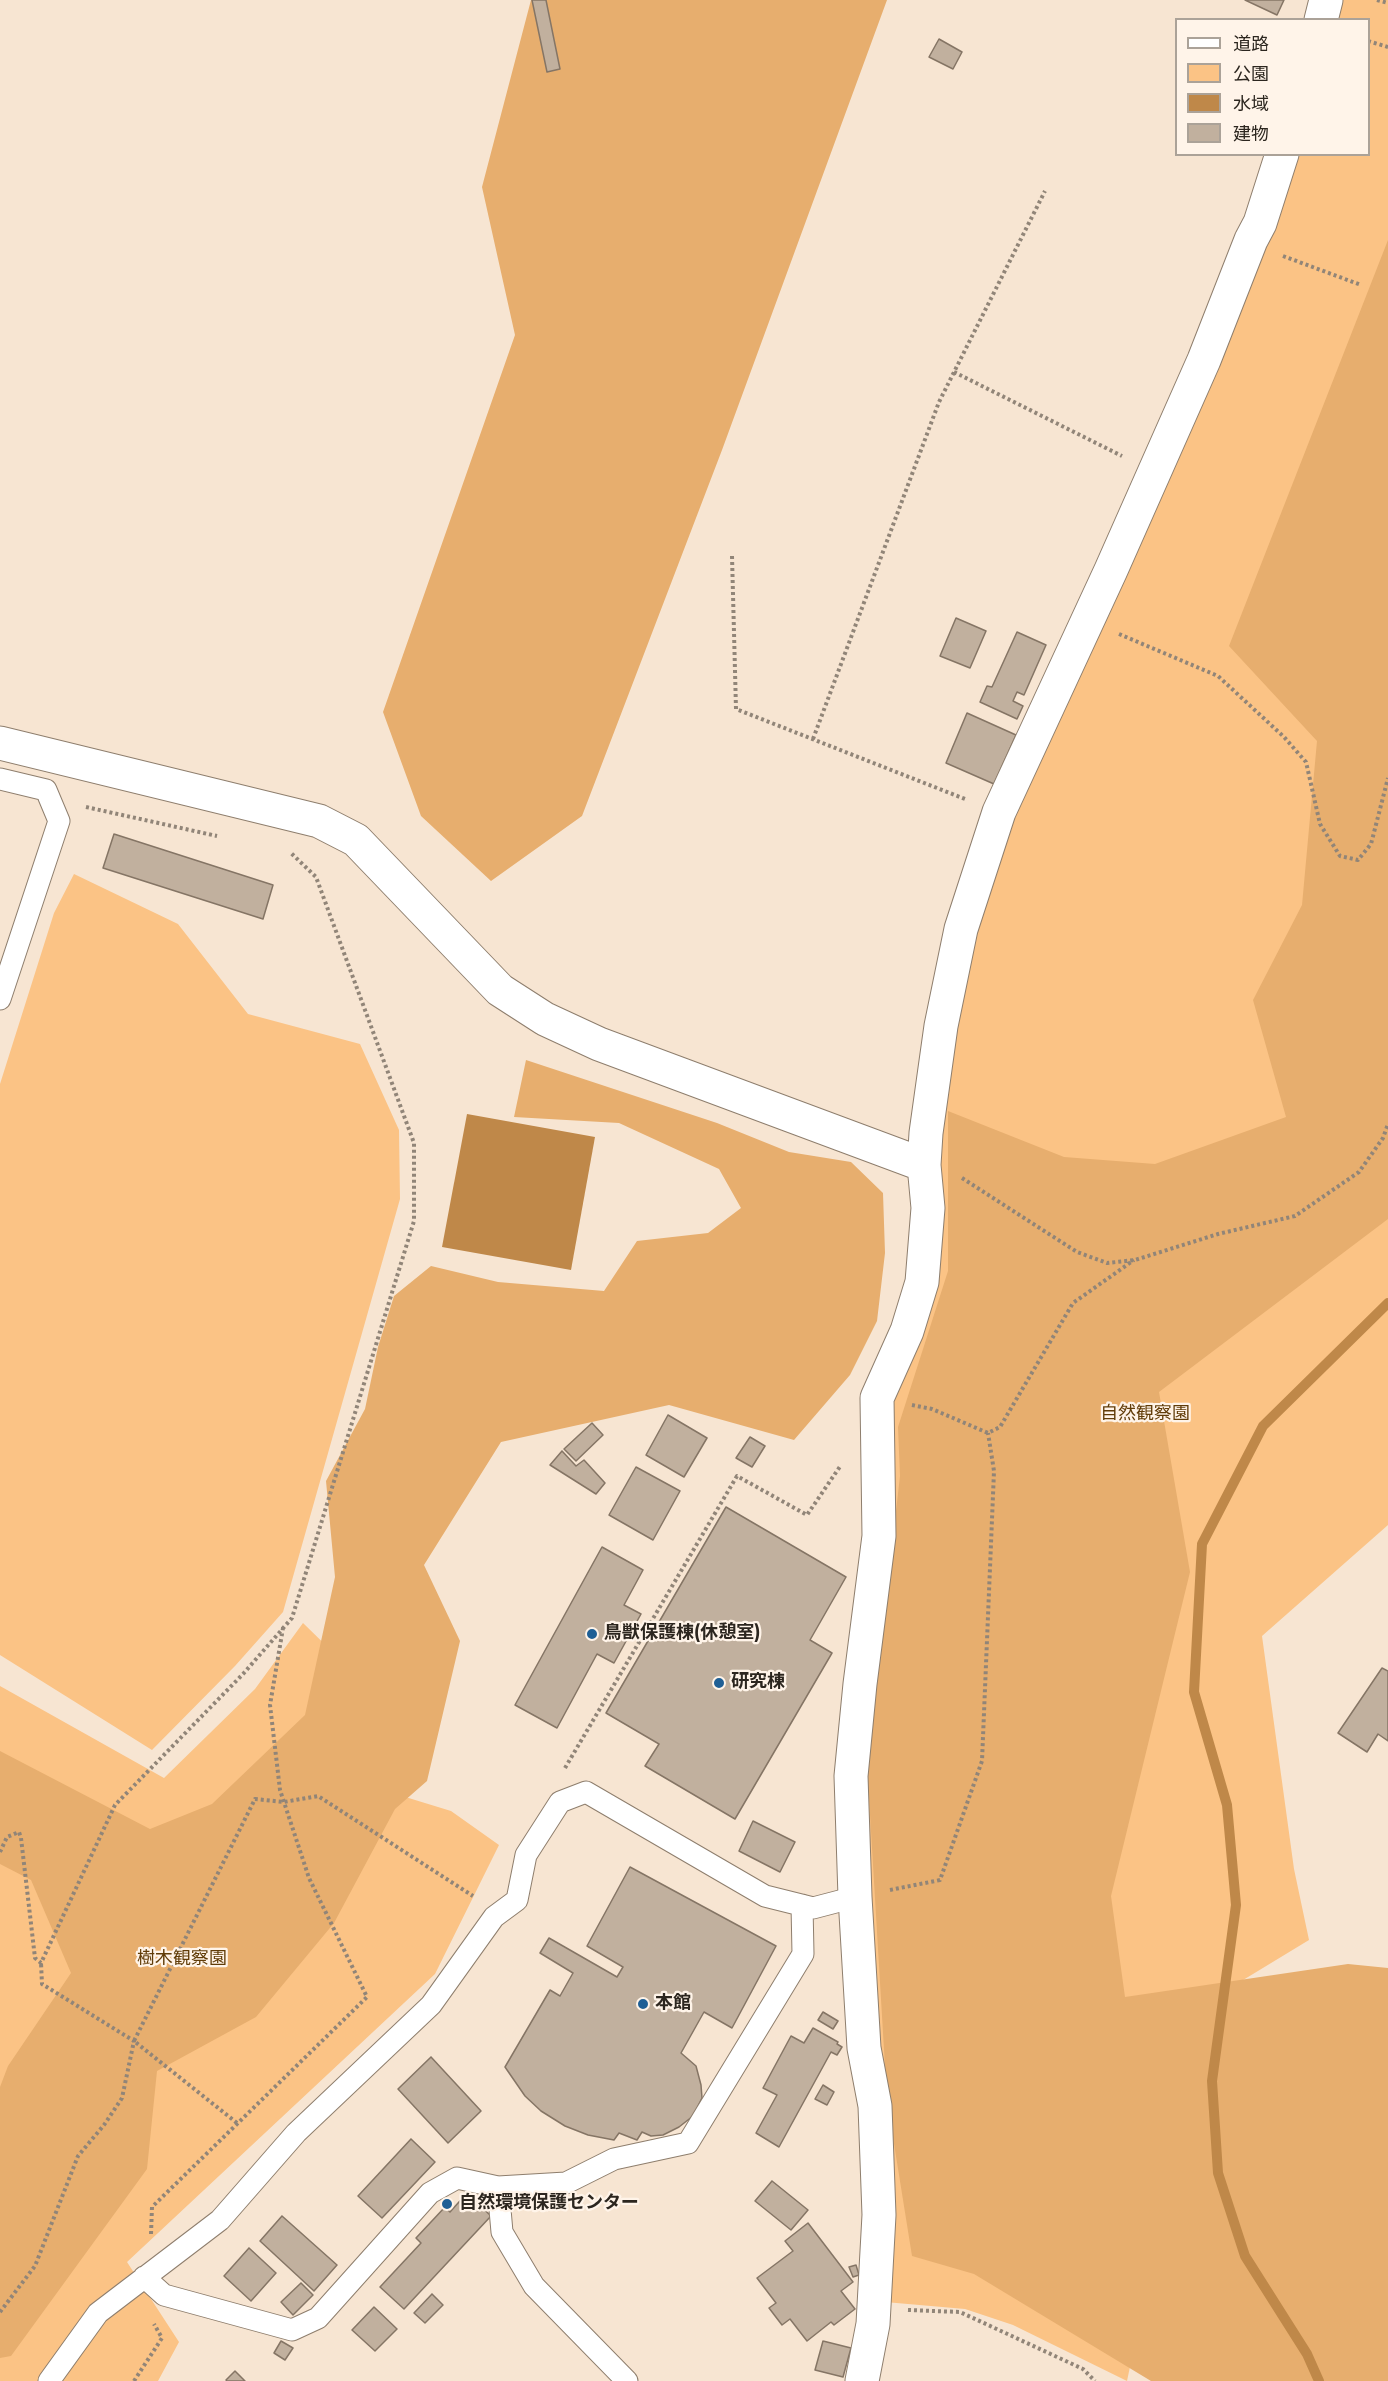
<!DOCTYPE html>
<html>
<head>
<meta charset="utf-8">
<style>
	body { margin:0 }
	#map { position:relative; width:1388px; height:2381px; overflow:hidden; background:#f7e5d2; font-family:Jost,"Noto Sans JP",sans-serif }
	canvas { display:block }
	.legend { position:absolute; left:1175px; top:18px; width:195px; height:138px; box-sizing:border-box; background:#fff4e9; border:2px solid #aba298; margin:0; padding:8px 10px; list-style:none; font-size:18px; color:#2c261f }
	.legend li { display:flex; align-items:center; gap:12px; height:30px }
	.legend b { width:30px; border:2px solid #aba298 }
</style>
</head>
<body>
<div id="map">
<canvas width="1388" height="2381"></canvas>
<ul class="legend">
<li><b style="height:8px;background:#fff"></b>道路</li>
<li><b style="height:16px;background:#fbc385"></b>公園</li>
<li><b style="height:16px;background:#bf8849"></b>水域</li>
<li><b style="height:16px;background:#c1b09e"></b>建物</li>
</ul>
</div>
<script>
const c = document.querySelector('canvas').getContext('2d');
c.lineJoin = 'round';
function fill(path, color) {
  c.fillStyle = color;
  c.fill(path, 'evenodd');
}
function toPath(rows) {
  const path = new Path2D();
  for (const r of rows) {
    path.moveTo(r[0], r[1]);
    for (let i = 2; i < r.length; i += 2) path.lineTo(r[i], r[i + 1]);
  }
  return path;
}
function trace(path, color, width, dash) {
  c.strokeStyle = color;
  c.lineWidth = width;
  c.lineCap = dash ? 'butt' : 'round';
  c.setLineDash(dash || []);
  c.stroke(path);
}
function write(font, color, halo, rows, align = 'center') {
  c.font = font + ' Jost,"Noto Sans JP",sans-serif';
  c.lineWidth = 4.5;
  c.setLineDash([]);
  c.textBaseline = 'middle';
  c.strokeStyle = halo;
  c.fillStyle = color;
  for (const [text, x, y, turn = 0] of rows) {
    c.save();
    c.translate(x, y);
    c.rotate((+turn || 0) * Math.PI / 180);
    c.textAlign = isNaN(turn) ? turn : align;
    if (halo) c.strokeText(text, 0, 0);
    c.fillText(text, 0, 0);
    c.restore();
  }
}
const green = toPath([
	[1338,0,1388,0,1388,1525,1262,1636,1294,1869,1309,1940,1197,2008,1157,2238,1127,2381,1013,2325,965,2309,885,2302,858,1771,889,1394,932,1124,973,921,1034,760,1291,155,1368,154,1368,20,1332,19],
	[74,874,178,924,248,1014,360,1044,399,1130,400,1199,283,1612,235,1666,152,1750,0,1655,0,1084,54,913],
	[303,1623,388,1706,350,1780,451,1811,499,1845,435,1974,127,2262,179,2342,158,2381,0,2381,0,1686,164,1778,255,1689]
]);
const forest = toPath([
	[531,0,887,0,722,450,582,816,491,881,421,816,383,712,515,335,482,187],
	[1388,240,1388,1219,1159,1392,1190,1572,1111,1896,1125,1997,1348,1964,1388,1968,1388,2381,1151,2381,974,2274,912,2256,887,2100,867,1764,900,1476,898,1427,948,1271,948,1111,1064,1157,1155,1164,1286,1117,1253,1000,1302,905,1317,741,1229,646],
	[526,1060,717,1123,789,1152,851,1162,883,1193,885,1253,877,1321,850,1375,794,1440,669,1405,501,1442,424,1565,460,1641,427,1781,395,1809,334,1923,256,2017,157,2071,147,2169,11,2356,0,2358,0,2087,8,2066,71,1973,31,1880,0,1864,0,1751,150,1829,212,1804,305,1715,335,1577,326,1481,365,1409,378,1347,394,1296,431,1266,498,1282,604,1291,637,1241,708,1233,741,1208,719,1169,619,1123,514,1117]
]);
const water = toPath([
	[467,1114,595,1137,571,1270,442,1247]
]);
const stream = toPath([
	[1319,2381,1307,2354,1245,2256,1218,2173,1212,2081,1236,1905,1227,1805,1194,1692,1202,1544,1263,1426,1388,1303]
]);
const building = toPath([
	[532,0,546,0,560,69,547,72,532,0],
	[1245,0,1284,0,1277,15,1245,0],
	[939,39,962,52,953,69,929,57,939,39],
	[956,618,986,631,970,668,940,656,956,618],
	[1017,632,1046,645,1024,695,1017,692,1013,701,1023,706,1017,719,980,702,987,686,992,687,1017,632],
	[967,713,1016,735,994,784,946,763,967,713],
	[114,834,273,885,263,919,103,868,114,834],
	[668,1415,707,1438,684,1477,646,1455,668,1415],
	[592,1423,603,1435,576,1461,564,1449,592,1423],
	[750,1437,765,1446,752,1467,736,1458,750,1437],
	[562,1451,576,1466,584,1460,605,1483,596,1494,550,1465,562,1451],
	[636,1467,680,1491,653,1540,609,1515,636,1467],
	[726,1507,846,1577,810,1640,832,1653,735,1819,645,1766,659,1744,606,1713,726,1507],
	[602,1547,643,1570,624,1605,641,1614,614,1663,597,1654,557,1728,515,1705,602,1547],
	[1382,1668,1388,1671,1388,1741,1378,1734,1367,1752,1338,1733,1382,1668],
	[753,1821,795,1842,780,1872,739,1851,753,1821],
	[630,1867,776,1946,732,2028,704,2012,681,2053,696,2066,701,2085,702,2098,693,2116,679,2127,663,2135,651,2136,642,2132,637,2140,619,2133,614,2140,588,2135,565,2126,541,2111,525,2096,505,2067,550,1990,560,1996,573,1973,540,1953,549,1938,617,1977,623,1967,587,1946,630,1867],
	[823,2012,838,2021,833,2029,818,2020,823,2012],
	[813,2028,838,2042,837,2044,842,2047,837,2055,831,2052,779,2147,756,2133,777,2095,763,2088,791,2036,804,2043,813,2028],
	[431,2057,481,2111,448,2143,398,2089,431,2057],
	[823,2085,834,2092,827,2105,815,2099,823,2085],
	[411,2139,435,2162,382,2218,358,2196,411,2139],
	[772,2181,808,2210,791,2230,755,2201,772,2181],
	[467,2193,491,2216,404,2309,380,2287,421,2243,416,2238,445,2207,450,2212,467,2193],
	[282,2216,337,2265,314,2291,260,2241,282,2216],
	[808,2223,853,2282,841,2291,855,2309,834,2325,831,2322,807,2341,790,2319,782,2325,769,2308,776,2303,757,2278,793,2251,785,2241,808,2223],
	[249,2248,276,2273,251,2301,224,2276,249,2248],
	[856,2265,859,2275,853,2277,849,2267,856,2265],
	[301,2283,313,2295,293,2315,281,2302,301,2283],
	[432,2294,443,2305,425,2323,414,2313,432,2294],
	[374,2307,397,2329,375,2351,352,2330,374,2307],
	[281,2341,293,2348,285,2360,274,2353,281,2341],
	[823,2341,851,2348,843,2377,815,2370,823,2341],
	[235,2371,245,2381,227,2381,226,2380,235,2371]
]);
const path = toPath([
	[1377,0,1388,3],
	[1368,41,1388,47],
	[1283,256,1361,285],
	[954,372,1122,456],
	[732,556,736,709,965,799],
	[1119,634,1218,676,1284,737,1306,762,1320,824,1340,856,1358,860,1371,844,1388,778],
	[813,739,939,402,1045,191],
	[86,807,217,836],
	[962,1178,1077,1252,1107,1263,1135,1260,1218,1234,1295,1216,1359,1172,1383,1138,1388,1124],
	[912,1405,932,1409,988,1433,1000,1427,1073,1303,1134,1260],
	[565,1768,737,1476,807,1515,841,1465],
	[0,1852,7,1837,19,1832,21,1838,35,1958,41,1963,115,1805,243,1674,292,1618,414,1221,414,1143,316,877,291,853],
	[890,1890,940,1880,982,1761,994,1471,988,1433],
	[237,2123,134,2041,255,1799,284,1802,318,1796,473,1896],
	[151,2234,152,2207,367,1997,309,1878,280,1790,270,1705,283,1628],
	[908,2310,960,2312,1083,2369,1095,2381],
	[0,2312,35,2266,78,2156,104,2125,122,2098,134,2041,42,1984,41,1963],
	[134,2381,162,2338,154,2324]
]);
const lane = toPath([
	[0,779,46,790,59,821,0,999],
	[498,2187,502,2232,534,2286,627,2381],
	[144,2277,164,2295,292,2330,318,2318,430,2193,457,2178,498,2187,566,2183,614,2159,688,2143,803,1954,802,1905],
	[49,2381,98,2313,220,2220,296,2133,431,2005,494,1917,517,1900,526,1855,560,1802,586,1792,765,1896,813,1908,855,1897]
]);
const street = toPath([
	[1321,20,1326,0],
	[0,743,319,821,356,840,500,990,545,1019,599,1044,924,1165],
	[862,2381,873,2324,879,2215,875,2106,864,2048,855,1897,851,1776,860,1684,879,1536,877,1398,907,1331,922,1282,928,1208,924,1165,926,1133,941,1026,961,929,999,812,1111,570,1204,360,1251,240,1260,223,1282,154]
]);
const markers = [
	[592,1634,6,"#1f5f95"],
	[719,1683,6,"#1f5f95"],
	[643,2004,6,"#1f5f95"],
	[447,2204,6,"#1f5f95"]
];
const parkNames = [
	["自然観察園",1145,1415],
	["樹木観察園",182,1960]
];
const poiNames = [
	["鳥獣保護棟(休憩室)",604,1634],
	["研究棟",731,1683],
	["本館",655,2004],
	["自然環境保護センター",459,2204]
];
fill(green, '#fbc385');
fill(forest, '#e7ae6e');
fill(water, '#bf8849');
trace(stream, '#bf8849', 10);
fill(building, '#c1b09e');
trace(building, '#857565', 1.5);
trace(lane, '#8e7e6d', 23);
trace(street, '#8e7e6d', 35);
trace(path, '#918578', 4, [3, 3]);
trace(lane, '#fff', 21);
trace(street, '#fff', 33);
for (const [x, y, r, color] of markers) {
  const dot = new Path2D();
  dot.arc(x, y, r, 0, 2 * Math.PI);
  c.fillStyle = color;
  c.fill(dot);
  trace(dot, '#fff4e9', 2);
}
write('18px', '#613c08', '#fff4e9', parkNames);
write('bold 18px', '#2c261f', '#fff4e9', poiNames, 'left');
</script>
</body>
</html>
